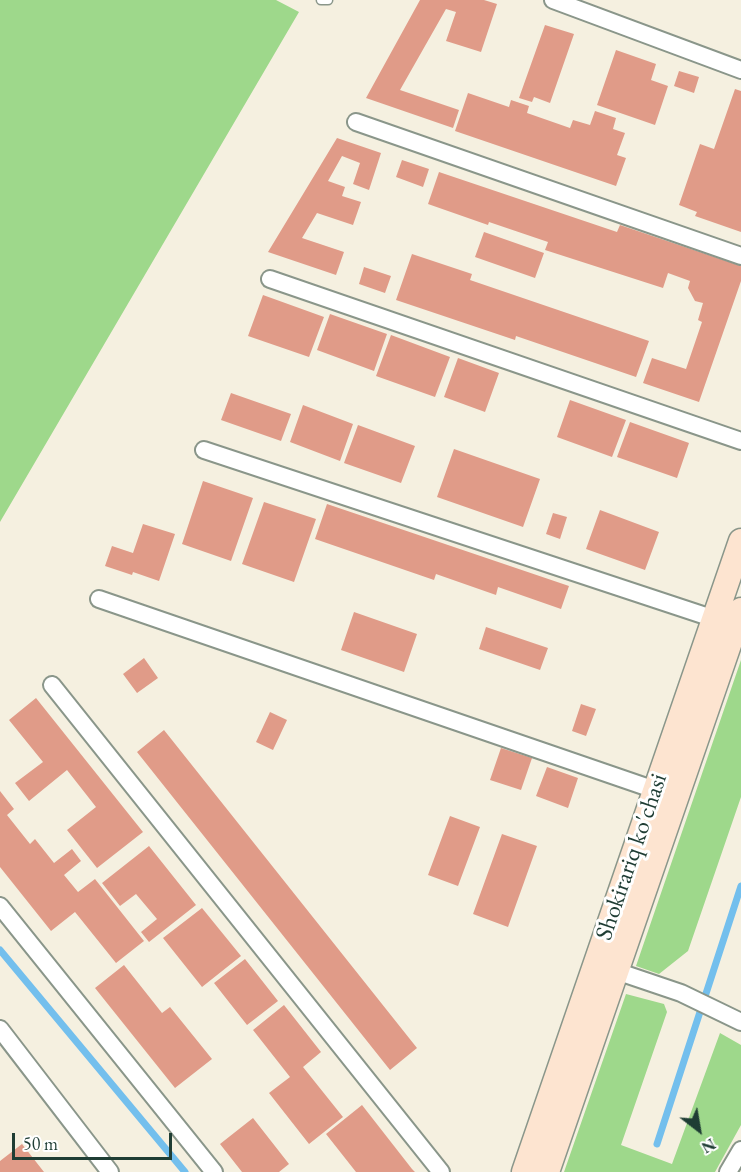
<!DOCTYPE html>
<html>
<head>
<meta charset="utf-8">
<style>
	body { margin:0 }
	#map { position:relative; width:741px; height:1172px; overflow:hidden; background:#f5f0e0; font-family:"EB Garamond",serif }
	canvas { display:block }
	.north { position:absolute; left:669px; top:1100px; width:60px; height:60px; -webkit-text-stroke:4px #fff; paint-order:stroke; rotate:149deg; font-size:16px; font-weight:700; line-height:24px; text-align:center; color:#1f3d34 }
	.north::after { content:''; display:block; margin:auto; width:21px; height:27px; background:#1f3d34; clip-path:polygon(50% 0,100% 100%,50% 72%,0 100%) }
	.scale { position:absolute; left:12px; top:1133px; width:160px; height:27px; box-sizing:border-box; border:3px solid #1f3d34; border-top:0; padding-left:8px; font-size:18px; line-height:21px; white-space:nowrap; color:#1f3d34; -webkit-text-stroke:4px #fff; paint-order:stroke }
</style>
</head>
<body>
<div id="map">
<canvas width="741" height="1172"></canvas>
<div class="north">N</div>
<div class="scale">50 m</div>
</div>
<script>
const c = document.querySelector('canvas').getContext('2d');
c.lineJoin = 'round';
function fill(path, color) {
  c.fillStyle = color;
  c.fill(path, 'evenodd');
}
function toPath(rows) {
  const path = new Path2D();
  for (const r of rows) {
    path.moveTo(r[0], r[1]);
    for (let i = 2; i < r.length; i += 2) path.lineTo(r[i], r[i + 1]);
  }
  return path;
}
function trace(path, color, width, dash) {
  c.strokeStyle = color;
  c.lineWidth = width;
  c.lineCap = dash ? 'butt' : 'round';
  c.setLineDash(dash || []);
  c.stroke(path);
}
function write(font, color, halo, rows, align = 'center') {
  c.font = font + ' "EB Garamond",serif';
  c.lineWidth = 6;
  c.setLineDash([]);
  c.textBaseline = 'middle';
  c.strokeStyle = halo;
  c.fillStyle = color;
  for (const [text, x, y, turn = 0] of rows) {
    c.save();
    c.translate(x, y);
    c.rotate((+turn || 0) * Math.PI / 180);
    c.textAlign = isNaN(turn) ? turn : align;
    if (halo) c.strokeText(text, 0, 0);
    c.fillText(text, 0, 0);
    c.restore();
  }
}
const green = toPath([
	[0,0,276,0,299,12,0,522],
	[741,660,741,797,688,951,659,974,636,966],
	[626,994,664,1004,667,1012,621,1145,672,1164,720,1033,741,1045,741,1125,715,1172,564,1172]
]);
const stream = toPath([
	[0,950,185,1172],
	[657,1144,741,886]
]);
const building = toPath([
	[420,0,484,0,497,4,481,52,446,41,456,12,446,9,400,90,459,110,453,128,366,98],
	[545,25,574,34,550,103,534,97,532,102,519,98],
	[616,50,656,64,651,80,668,86,655,125,597,105],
	[679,71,699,77,694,93,674,86],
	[735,89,741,91,741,232,695,216,697,212,679,205,700,144,714,149],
	[468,93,509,107,511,100,529,106,527,113,570,128,573,120,590,125,595,111,616,118,613,129,625,133,617,155,626,158,616,186,455,131],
	[337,138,381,153,369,190,353,184,360,163,342,156,328,181,345,187,342,196,361,202,353,225,317,213,302,238,344,252,336,275,268,252],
	[402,160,429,169,423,187,396,177],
	[439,172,617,232,620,225,741,266,741,281,699,402,643,383,652,358,686,369,702,322,698,320,703,303,695,301,688,288,690,281,668,273,663,288,545,250,548,242,489,222,488,225,428,204],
	[484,232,544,253,535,278,475,257],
	[412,254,472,274,470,280,649,341,636,377,516,336,515,340,396,300],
	[364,267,391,276,385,293,359,284],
	[263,295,324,317,309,357,248,336],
	[330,314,387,334,374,371,317,350],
	[391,335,450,357,435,397,376,376],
	[458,358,499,373,485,412,444,397],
	[231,393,291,414,281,441,221,420],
	[570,400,626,420,612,457,557,437],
	[303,405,353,424,340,461,290,442],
	[630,422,689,443,677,478,617,457],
	[358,425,415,446,401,483,344,463],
	[454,449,540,479,523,527,437,497],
	[203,481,253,498,231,561,182,544],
	[264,502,316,519,294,582,242,564],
	[327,504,569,586,561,609,498,587,496,595,436,574,434,580,315,539],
	[600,510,659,532,645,570,586,549],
	[553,513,567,517,560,539,546,534],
	[143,524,175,534,159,581,133,572,132,575,105,566,112,546,133,553],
	[354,612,417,634,404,672,341,650],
	[486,627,548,648,540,670,479,649],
	[144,658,158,678,137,693,123,674],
	[36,698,143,832,97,868,67,830,96,807,67,770,29,801,15,783,43,762,9,720],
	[581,704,596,709,586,736,572,731],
	[270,712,287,720,273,750,256,742],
	[164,730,417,1048,390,1070,137,752],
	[501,748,532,758,521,790,490,780],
	[547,767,578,778,568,808,536,796],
	[0,791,14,809,7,815,30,844,35,839,54,863,72,849,81,861,64,875,78,892,95,879,144,941,116,963,75,912,51,931,0,867],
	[450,816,480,827,458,886,428,875],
	[502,834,537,846,508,927,473,914],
	[149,846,196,905,149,942,141,932,157,919,136,894,120,906,102,883],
	[202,908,241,956,202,987,163,938],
	[245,959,278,1001,247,1025,214,983],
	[124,965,162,1013,170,1007,212,1059,175,1088,95,988],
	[284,1005,321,1052,303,1067,343,1117,309,1144,269,1093,290,1077,253,1030],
	[362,1105,412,1169,415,1172,356,1172,326,1134],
	[253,1118,289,1164,279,1172,242,1172,220,1144],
	[22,1144,44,1172,0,1172,0,1161]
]);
const lane = toPath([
	[321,0,328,0]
]);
const street = toPath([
	[553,0,741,70],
	[356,122,741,256],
	[270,279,741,441],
	[204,450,724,622],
	[99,599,664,793],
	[52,685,441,1172],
	[0,906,214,1172],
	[616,971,681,993,741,1022],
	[0,1029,110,1172],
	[728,1172,741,1150]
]);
const secondary = toPath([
	[524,1172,741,541],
	[547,1172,741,610]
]);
const streetNames = [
	["Shokirariq ko'chasi",632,857,-71]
];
fill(green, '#9ed88b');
trace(stream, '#73bfed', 7);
fill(building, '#e09b88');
trace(lane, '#8a968a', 11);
trace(street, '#8a968a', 20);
trace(secondary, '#8a968a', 27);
trace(lane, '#fff', 8);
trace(street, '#fff', 16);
trace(secondary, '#fde4d0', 24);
write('24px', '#1f3d34', '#fff', streetNames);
</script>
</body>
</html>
